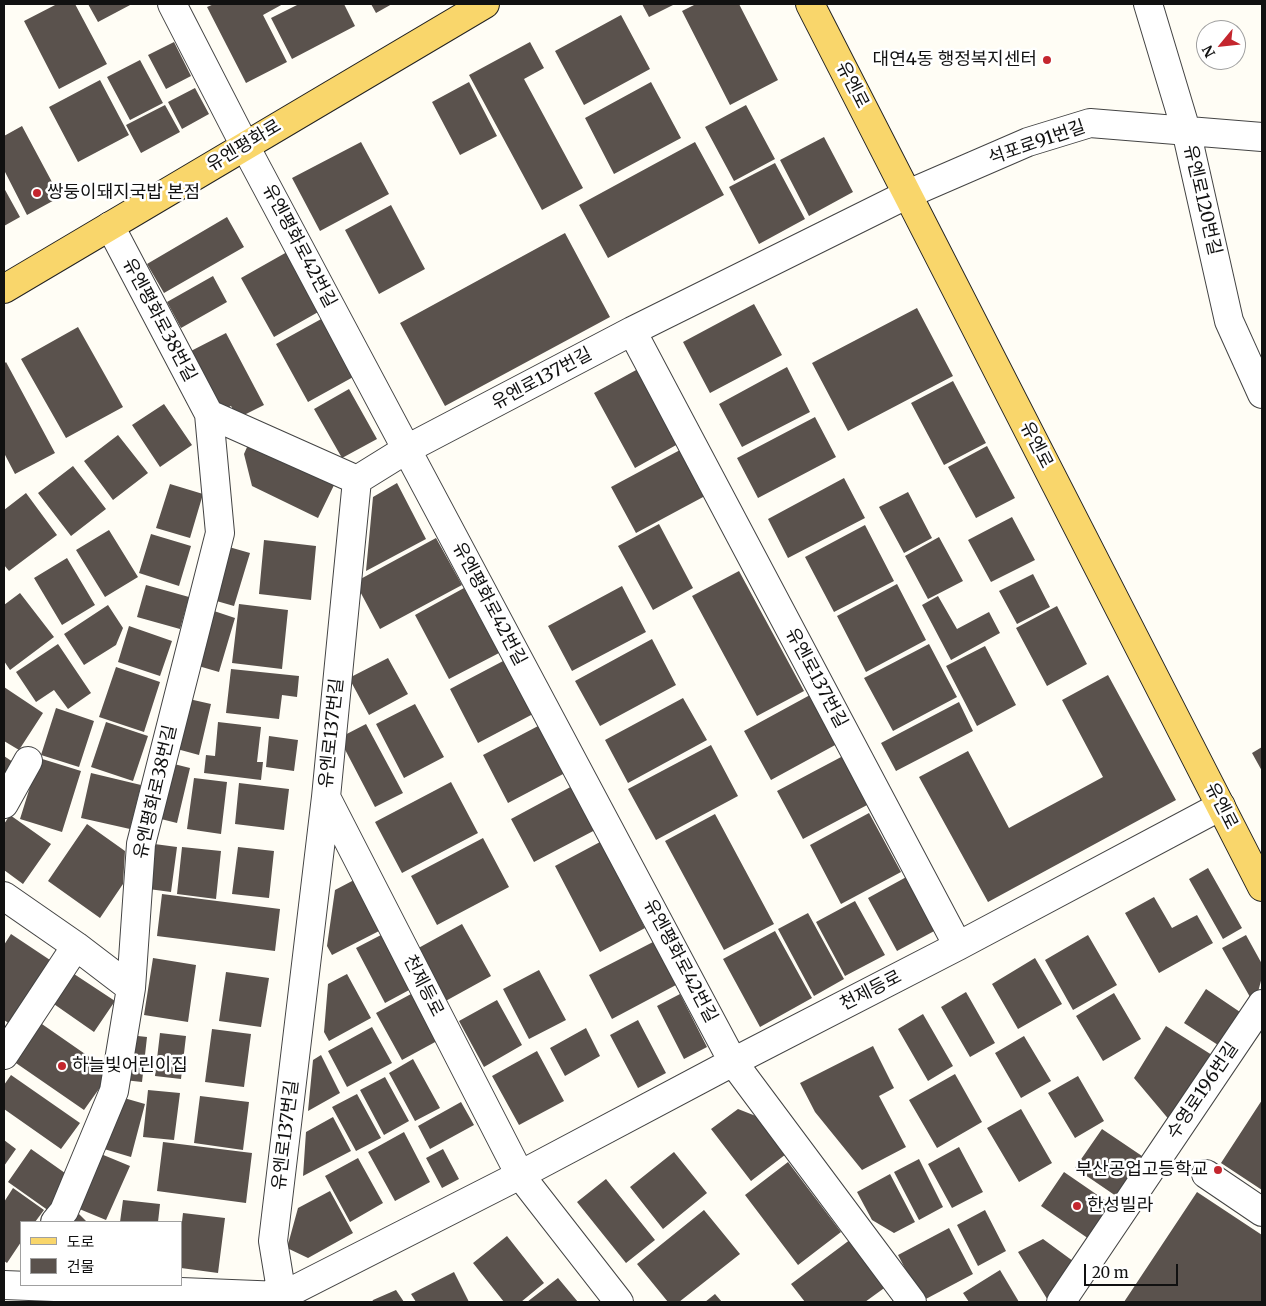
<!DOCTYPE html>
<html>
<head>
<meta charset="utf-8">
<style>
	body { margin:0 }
	#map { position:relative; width:1266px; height:1306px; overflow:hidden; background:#fffdf5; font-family:Merriweather,"Noto Sans KR",serif }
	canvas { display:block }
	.frame { position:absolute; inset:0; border:5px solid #111; pointer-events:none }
	.legend { position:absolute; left:20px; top:1221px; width:162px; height:65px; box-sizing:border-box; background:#fff; border:1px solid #a0a0a0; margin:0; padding:6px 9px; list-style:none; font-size:15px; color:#111 }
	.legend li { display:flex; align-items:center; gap:10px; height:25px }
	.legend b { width:25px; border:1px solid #a0a0a0 }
	.north { position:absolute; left:1196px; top:20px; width:50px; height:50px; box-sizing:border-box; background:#fff; border:1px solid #a0a0a0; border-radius:50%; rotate:242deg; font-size:14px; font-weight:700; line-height:20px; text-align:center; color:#111 }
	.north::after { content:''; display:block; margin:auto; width:18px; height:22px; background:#c4262e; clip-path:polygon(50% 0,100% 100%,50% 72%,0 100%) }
	.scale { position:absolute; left:1084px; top:1264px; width:94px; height:22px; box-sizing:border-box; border:2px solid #111; border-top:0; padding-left:6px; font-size:15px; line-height:18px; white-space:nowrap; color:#111; -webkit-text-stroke:4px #fff; paint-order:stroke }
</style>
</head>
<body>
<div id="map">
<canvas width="1266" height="1306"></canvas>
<div class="frame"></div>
<ul class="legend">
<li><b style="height:6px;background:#f9d66b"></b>도로</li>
<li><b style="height:14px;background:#5a524d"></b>건물</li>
</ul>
<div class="north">N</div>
<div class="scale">20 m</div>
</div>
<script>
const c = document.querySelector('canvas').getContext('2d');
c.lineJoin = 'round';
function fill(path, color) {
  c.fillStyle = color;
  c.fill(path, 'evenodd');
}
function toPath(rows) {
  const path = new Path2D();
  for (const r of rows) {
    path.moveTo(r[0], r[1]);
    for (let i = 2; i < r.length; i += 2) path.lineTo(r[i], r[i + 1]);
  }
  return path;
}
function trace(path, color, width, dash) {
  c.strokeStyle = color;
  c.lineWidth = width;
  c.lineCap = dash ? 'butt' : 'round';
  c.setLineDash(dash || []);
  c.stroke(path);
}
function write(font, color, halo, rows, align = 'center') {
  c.font = font + ' Merriweather,"Noto Sans KR",serif';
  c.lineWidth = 5;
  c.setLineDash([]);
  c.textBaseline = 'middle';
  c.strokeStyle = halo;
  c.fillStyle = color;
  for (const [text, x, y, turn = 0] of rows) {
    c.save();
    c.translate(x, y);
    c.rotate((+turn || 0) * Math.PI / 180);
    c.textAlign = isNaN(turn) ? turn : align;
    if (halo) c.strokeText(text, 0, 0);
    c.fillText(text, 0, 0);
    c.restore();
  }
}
const building = toPath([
	[57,4,75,4,107,64,59,89,24,21],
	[88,4,132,4,98,22],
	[214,4,283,4,263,15,287,62,246,83,207,7],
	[299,4,344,4,355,26,292,59,271,18],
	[371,4,392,4,376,13],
	[642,4,675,4,649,17],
	[696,4,739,4,778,80,730,105,682,11],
	[621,15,650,69,584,105,555,51],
	[174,42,191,76,166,89,148,55],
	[530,42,544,68,524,79,583,188,542,210,469,75],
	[140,60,163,103,130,120,107,77],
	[100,80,129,135,78,162,49,107],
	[469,82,497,136,460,155,432,102],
	[651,82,681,138,614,174,585,118],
	[195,88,209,114,182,129,168,102],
	[165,105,180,132,141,153,126,125],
	[746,105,775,159,734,181,705,127],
	[22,126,60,197,27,215,4,170,4,136],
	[824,137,853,192,809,216,780,160],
	[361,142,389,194,320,231,292,178],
	[695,142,724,195,608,258,579,205],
	[775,163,805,219,759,244,729,187],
	[4,188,20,217,4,226],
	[391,205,425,269,379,294,345,230],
	[227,217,244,247,164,293,147,264],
	[565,233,610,317,445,406,400,323],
	[287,252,320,311,274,337,241,278],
	[213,276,227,302,181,328,167,302],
	[754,304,782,355,710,393,683,342],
	[917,308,953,376,848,431,812,363],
	[323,318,355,376,308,402,276,344],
	[78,327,123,407,66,438,21,359],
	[226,333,264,405,238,418,231,406,220,412,189,352],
	[6,362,55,453,15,474,4,453,4,364],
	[787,367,810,412,742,447,719,404],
	[638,369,678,444,635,468,594,393],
	[953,381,986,443,944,465,911,403],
	[349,389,377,439,342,458,314,409],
	[164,404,192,445,160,467,132,425],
	[815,417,836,457,758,498,737,458],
	[118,435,148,473,113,500,84,461],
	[251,438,337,479,318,518,252,486,244,454],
	[987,446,1015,498,976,518,948,467],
	[680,450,705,496,636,533,611,487],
	[73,466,106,509,71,536,38,493],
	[844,478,865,518,788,558,768,519],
	[397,483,426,539,366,571,373,497],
	[170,484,203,494,190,538,156,528],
	[908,492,932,538,904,553,879,507],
	[26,493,57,535,9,571,4,565,4,510],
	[1012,517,1035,560,991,582,968,540],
	[659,524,693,588,653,610,618,546],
	[865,525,894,581,834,612,805,557],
	[109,530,138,577,105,597,76,550],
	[151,534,191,546,179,586,139,573],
	[939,537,963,581,928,599,905,556],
	[436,538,462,585,380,629,355,582],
	[264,540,316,546,311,600,259,594],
	[229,547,250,553,234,606,213,600],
	[67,558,95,605,62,625,34,578],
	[739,571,804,691,757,716,692,596],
	[1033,574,1050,607,1017,624,999,591],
	[897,584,926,640,866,672,837,616],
	[146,585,189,597,180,629,137,617],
	[622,586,646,632,572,671,548,626],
	[464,588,499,653,449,679,415,615],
	[20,593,54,637,10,670,4,661,4,605],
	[938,596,957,629,989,612,1000,633,951,660,922,605],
	[239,604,288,610,282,669,232,663],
	[108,605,123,628,116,645,84,665,64,634],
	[1057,606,1087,664,1047,686,1016,628],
	[211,610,235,618,219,672,195,665],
	[129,626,172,641,160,676,118,662],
	[652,639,676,685,600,726,575,681],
	[58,644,91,693,68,709,54,690,36,702,16,672],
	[929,644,957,697,893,731,864,678],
	[985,646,1016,705,977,726,946,666],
	[388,658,408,694,369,715,349,678],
	[505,660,533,714,478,743,450,689],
	[116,667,160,682,144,732,99,717],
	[231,669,299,676,297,697,282,695,279,719,226,713],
	[1108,675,1176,800,988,902,919,777,968,751,1009,828,1103,777,1062,700],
	[4,687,43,713,19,750,4,741],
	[810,695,837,744,771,780,744,731],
	[683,698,707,740,628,783,605,740],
	[189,699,211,704,199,755,177,749],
	[959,702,973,731,896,771,881,743],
	[415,704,444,757,404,778,376,724],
	[56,708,94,721,79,767,41,755],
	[106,722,148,736,133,781,91,767],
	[218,722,261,727,257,762,263,762,261,780,204,773,206,755,215,756],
	[366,724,403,793,375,807,339,738],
	[540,725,565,773,508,803,483,755],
	[269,736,298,740,294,771,266,767],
	[711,745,738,796,656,840,628,789],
	[1262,747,1262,771,1252,753],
	[4,756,13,762,4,776],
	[843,756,869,804,803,839,777,791],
	[39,758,81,771,62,832,20,819],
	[170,763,190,768,177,823,157,818],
	[91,773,141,785,130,829,81,818],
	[194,778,227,782,221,834,187,829],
	[451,782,478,833,402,873,375,822],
	[239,783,289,789,284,830,235,824],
	[576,784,599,828,534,862,511,819],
	[869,813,901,872,841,904,810,845],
	[715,814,774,924,724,950,665,841],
	[10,815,51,844,23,884,4,870,4,824],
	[87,824,125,851,123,884,100,918,48,881],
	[483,838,509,887,437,925,411,876],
	[600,842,645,928,600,952,555,866],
	[147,843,177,847,171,892,141,888],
	[182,847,221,851,216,899,177,894],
	[238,847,274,851,269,898,232,894],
	[1208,868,1242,928,1223,939,1189,879],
	[910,875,938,929,897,951,868,898],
	[354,880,381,930,332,955,327,946,335,890],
	[162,894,280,909,275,951,157,936],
	[1154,897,1172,928,1197,915,1213,943,1159,973,1125,913],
	[855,901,885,955,845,976,816,922],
	[808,913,844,979,814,996,778,929],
	[462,924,491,976,442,1003,413,951],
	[775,931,812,998,760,1027,723,959],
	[11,934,53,962,10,1024,4,1020,4,945],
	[381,935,411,989,385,1003,356,948],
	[1088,935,1117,985,1073,1010,1045,960],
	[1246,935,1262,964,1262,977,1258,992,1250,997,1222,948],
	[653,942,676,985,612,1019,589,975],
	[153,958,196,965,188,1022,144,1015],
	[1035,958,1062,1004,1018,1029,992,984],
	[539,970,566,1020,529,1039,503,989],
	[71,972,115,1001,94,1032,51,1002],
	[226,972,269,978,261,1027,219,1021],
	[347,974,371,1018,329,1041,324,1032,328,984],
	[1206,989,1240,1012,1218,1045,1184,1023],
	[966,992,995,1043,970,1057,941,1007],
	[1114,993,1141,1039,1103,1061,1076,1016],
	[411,994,437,1041,402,1060,376,1013],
	[680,994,707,1047,684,1059,657,1006],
	[497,1000,522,1045,484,1067,459,1021],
	[923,1014,953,1066,928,1081,898,1029],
	[638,1020,666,1073,638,1088,610,1035],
	[39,1022,111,1072,84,1110,13,1061],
	[1166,1026,1212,1055,1171,1122,1134,1078],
	[372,1027,392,1063,347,1087,328,1051],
	[586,1028,600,1056,565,1076,550,1048],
	[212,1029,251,1034,244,1087,205,1082],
	[160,1033,186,1036,181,1079,155,1076],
	[129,1035,147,1037,142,1082,124,1080],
	[1024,1036,1051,1081,1021,1098,995,1053],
	[873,1046,894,1088,879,1096,906,1147,862,1170,815,1112,800,1083],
	[537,1051,564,1101,519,1125,492,1076],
	[321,1055,340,1093,308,1111,313,1060],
	[413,1059,440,1108,415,1121,389,1073],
	[955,1074,982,1122,937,1148,909,1100],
	[11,1075,80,1123,61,1149,4,1109,4,1085],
	[1078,1076,1104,1121,1075,1138,1048,1093],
	[385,1077,409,1121,384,1135,360,1090],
	[148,1090,180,1093,174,1140,143,1137],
	[357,1094,381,1138,356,1151,332,1107],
	[117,1096,145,1104,131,1157,104,1149],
	[200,1096,249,1102,243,1150,194,1143],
	[1262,1100,1262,1190,1221,1163],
	[461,1102,474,1125,430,1149,418,1126],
	[738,1109,766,1120,790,1151,751,1181,711,1129],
	[1021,1109,1052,1163,1019,1182,987,1128],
	[333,1117,351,1151,303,1176,306,1132],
	[1102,1129,1142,1156,1116,1196,1075,1168],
	[404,1132,430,1182,395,1201,368,1152],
	[4,1140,16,1149,4,1166],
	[163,1142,252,1153,246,1203,157,1191],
	[959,1147,983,1192,952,1208,928,1164],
	[31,1149,72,1178,49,1211,8,1182],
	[443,1149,459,1179,442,1188,426,1158],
	[674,1152,707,1193,663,1229,630,1187],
	[101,1154,130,1166,106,1220,77,1208],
	[358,1158,383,1203,350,1222,325,1176],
	[919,1159,943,1207,919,1220,894,1172],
	[788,1162,841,1232,798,1265,745,1195],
	[1064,1172,1112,1205,1089,1239,1041,1206],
	[890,1174,915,1222,894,1233,872,1220,857,1192],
	[606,1179,655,1240,626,1263,577,1202],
	[13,1188,44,1210,35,1222,21,1222,21,1242,7,1263,4,1261,4,1202],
	[330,1191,353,1233,308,1258,287,1248,298,1208],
	[1197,1192,1262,1235,1262,1302,1124,1302],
	[123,1200,160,1204,158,1222,120,1222],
	[704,1210,740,1254,679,1302,668,1302,637,1264],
	[985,1210,1006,1251,978,1266,957,1225],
	[183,1213,225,1218,218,1273,181,1268,181,1230],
	[79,1214,87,1222,71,1222],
	[949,1228,973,1274,922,1301,898,1255],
	[507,1236,544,1283,521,1302,504,1302,473,1263],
	[851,1239,887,1286,865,1302,805,1302,791,1284],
	[1043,1239,1077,1264,1049,1302,1018,1252],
	[1000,1270,1019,1302,969,1302,963,1293],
	[454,1272,469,1302,416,1302,411,1294],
	[558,1278,578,1302,527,1302],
	[396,1290,404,1302,372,1302,373,1300],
	[715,1294,722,1302,705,1302]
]);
const minor = toPath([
	[172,4,245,146,733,1062,912,1302],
	[1148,4,1186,130,1229,321,1262,394],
	[632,331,958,946],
	[209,414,357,480],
	[326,797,520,1175,619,1302],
	[4,804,28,761],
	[4,896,76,946,131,988],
	[4,1055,76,946],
	[1206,1174,1262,1212],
	[55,1222,64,1211,114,1091,131,988,141,844,220,533,209,414,110,226],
	[4,1285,282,1296,520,1175,733,1062,958,946,1221,806],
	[280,1302,282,1296,273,1241,326,797,357,480,407,449,632,331,908,194,1028,142,1090,123,1262,137],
	[1061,1302,1262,1004]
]);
const major = toPath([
	[810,4,1262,887],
	[4,289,485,4]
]);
const markers = [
	[1047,60,5,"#c4262e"],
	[37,193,5,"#c4262e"],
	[62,1066,5,"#c4262e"],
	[1218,1170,5,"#c4262e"],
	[1077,1206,5,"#c4262e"]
];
const poiNames = [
	["대연4동 행정복지센터",1037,60,"right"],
	["쌍둥이돼지국밥 본점",47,193],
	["하늘빛어린이집",72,1066],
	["부산공업고등학교",1208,1170,"right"],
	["한성빌라",1087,1206]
];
const streetNames = [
	["유엔로",852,85,63],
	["석포로91번길",1037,143,-19],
	["유엔평화로",244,146,-31],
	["유엔로120번길",1202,200,77],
	["유엔평화로42번길",299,246,62],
	["유엔평화로38번길",159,320,62],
	["유엔로137번길",542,379,-28],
	["유엔로",1036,445,63],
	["유엔평화로42번길",489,604,62],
	["유엔로137번길",816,678,62],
	["유엔로137번길",332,733,-84],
	["유엔평화로38번길",156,792,-77],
	["유엔로",1221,806,63],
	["유엔평화로42번길",680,961,62],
	["천제등로",423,986,63],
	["천제등로",871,991,-27],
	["수영로196번길",1203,1091,-56],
	["유엔로137번길",286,1135,-83]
];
fill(building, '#5a524d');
trace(minor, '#444', 30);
trace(major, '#222', 30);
trace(minor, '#fff', 28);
trace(major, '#f9d66b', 28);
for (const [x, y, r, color] of markers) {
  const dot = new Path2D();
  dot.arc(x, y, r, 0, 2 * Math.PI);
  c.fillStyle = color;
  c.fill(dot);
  trace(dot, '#fff', 2);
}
write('18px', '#111', '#fff', poiNames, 'left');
write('18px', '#111', '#fff', streetNames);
</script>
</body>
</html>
